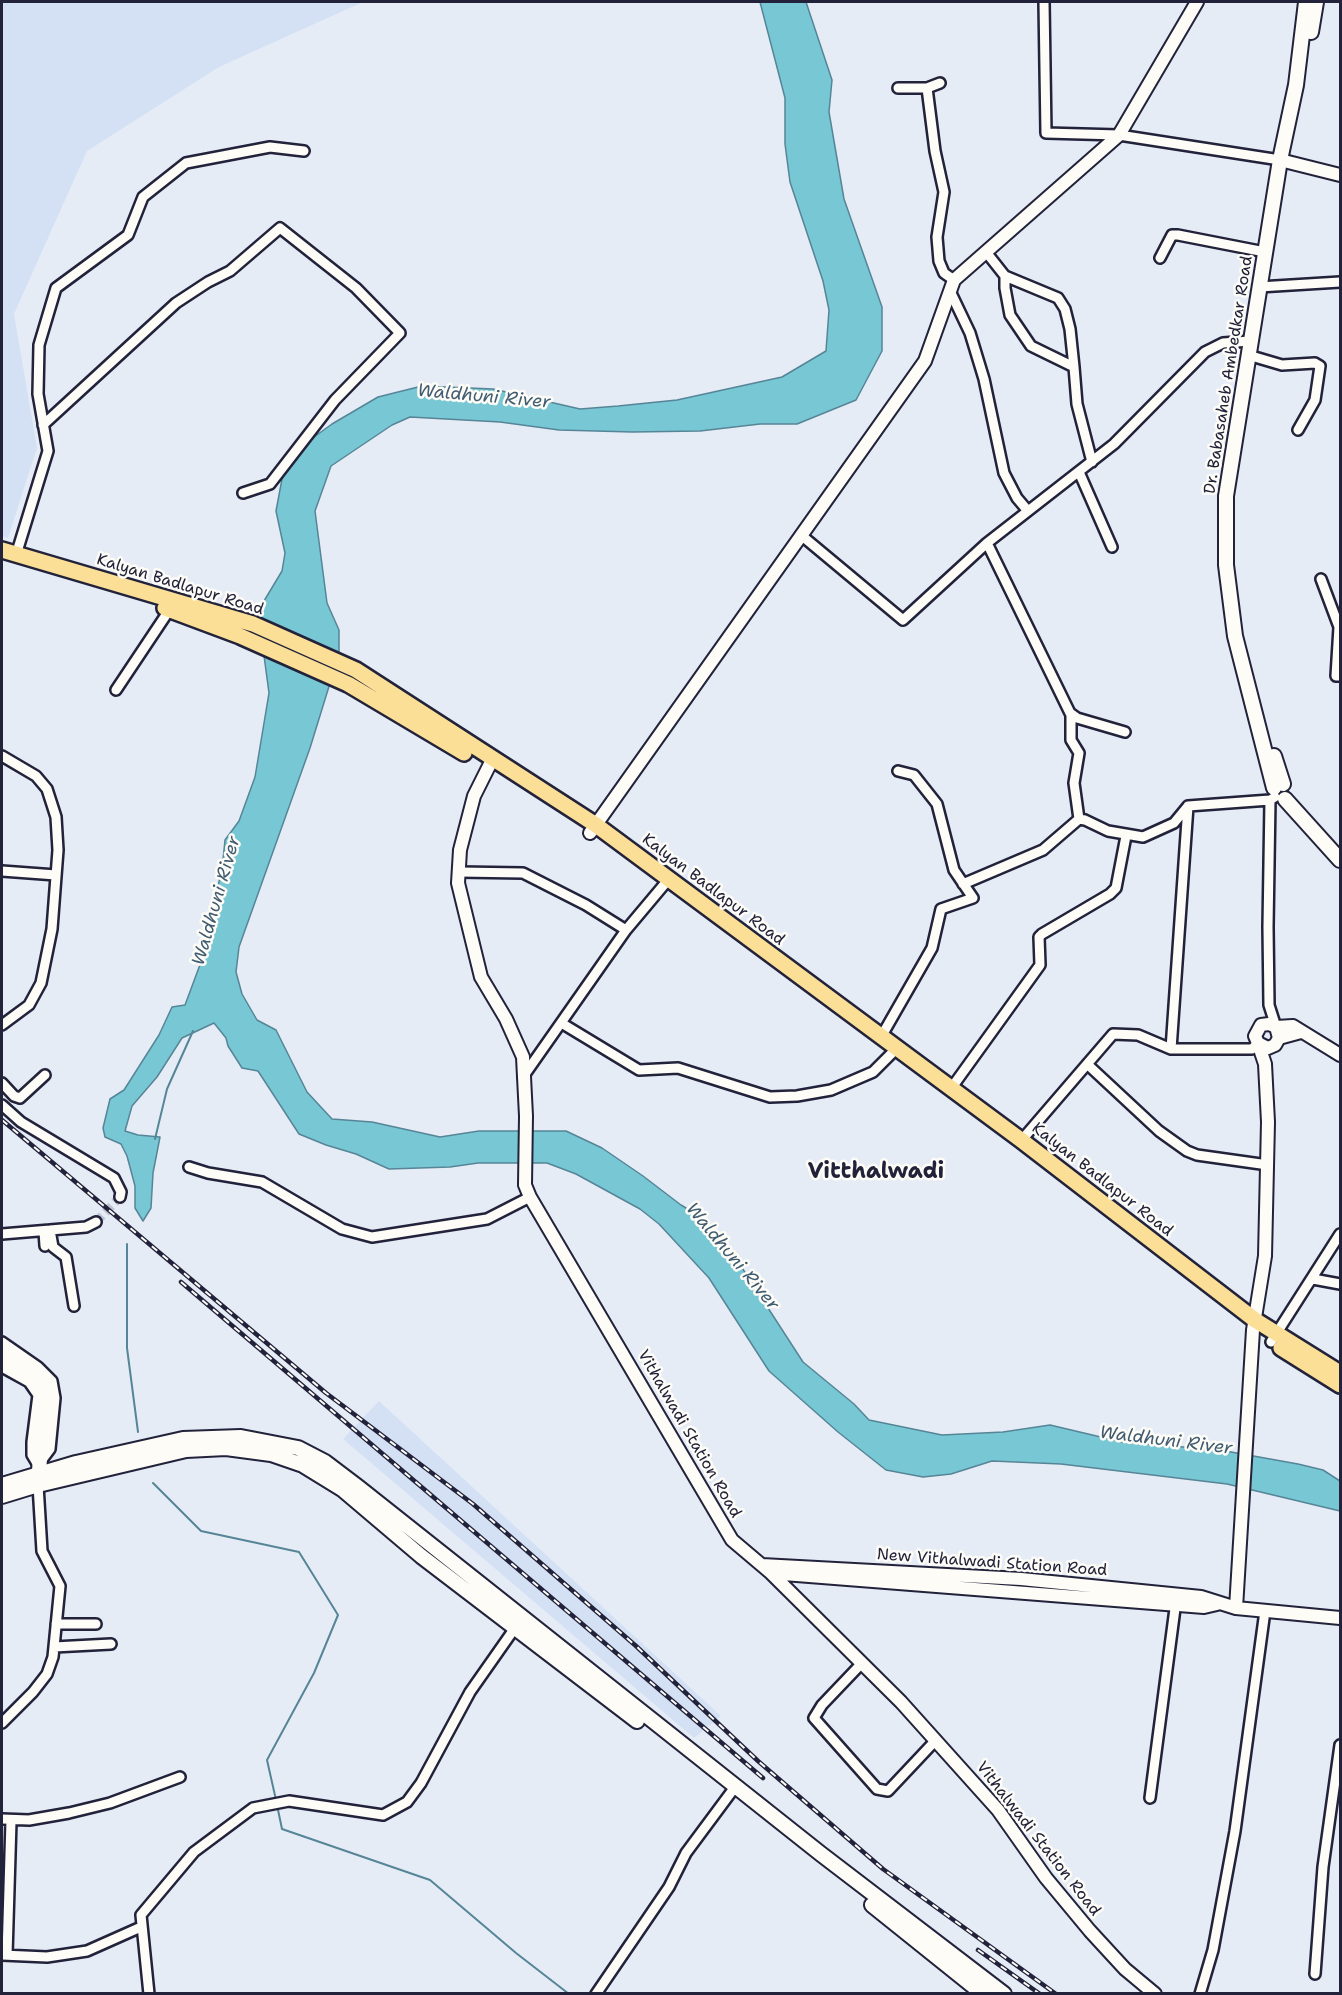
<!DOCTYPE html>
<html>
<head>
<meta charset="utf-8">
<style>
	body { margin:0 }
	#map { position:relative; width:1342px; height:1995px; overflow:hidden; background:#e5ecf6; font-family:"Shantell Sans",sans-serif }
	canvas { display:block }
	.frame { position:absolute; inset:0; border:3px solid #22223b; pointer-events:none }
</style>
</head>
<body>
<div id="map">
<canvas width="1342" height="1995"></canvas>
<div class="frame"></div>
</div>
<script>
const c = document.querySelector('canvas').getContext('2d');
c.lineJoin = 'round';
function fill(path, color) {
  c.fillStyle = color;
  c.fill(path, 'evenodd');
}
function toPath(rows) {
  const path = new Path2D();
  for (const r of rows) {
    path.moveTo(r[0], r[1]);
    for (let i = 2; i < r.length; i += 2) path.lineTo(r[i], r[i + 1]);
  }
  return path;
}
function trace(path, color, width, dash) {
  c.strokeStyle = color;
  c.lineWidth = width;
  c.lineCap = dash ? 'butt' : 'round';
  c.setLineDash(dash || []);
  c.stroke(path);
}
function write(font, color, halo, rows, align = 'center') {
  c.font = font + ' "Shantell Sans",sans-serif';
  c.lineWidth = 5;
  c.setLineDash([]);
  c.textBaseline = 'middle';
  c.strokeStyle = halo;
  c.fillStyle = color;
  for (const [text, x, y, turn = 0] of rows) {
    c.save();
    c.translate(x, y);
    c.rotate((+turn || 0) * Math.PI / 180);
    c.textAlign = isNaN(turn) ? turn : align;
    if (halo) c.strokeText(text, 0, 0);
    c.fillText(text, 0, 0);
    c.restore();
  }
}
const built = toPath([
	[2,2,363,2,219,67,87,151,14,314,37,448,8,538,2,536],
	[379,1401,721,1716,694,1738,343,1439]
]);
const water = toPath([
	[760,2,806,2,832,80,829,112,844,199,882,307,882,351,856,400,797,424,760,424,700,431,632,432,559,430,500,422,410,417,392,425,331,466,315,511,327,603,339,630,339,654,310,748,239,947,236,972,242,994,257,1020,276,1030,307,1092,332,1119,372,1122,440,1137,479,1131,566,1131,602,1148,643,1176,681,1205,706,1220,724,1240,803,1362,854,1404,869,1420,942,1435,1003,1432,1050,1425,1122,1442,1220,1450,1298,1464,1323,1470,1340,1481,1340,1511,1227,1484,1061,1464,992,1461,951,1474,923,1477,886,1470,838,1432,769,1371,709,1278,659,1224,640,1209,576,1174,547,1163,478,1163,450,1167,389,1169,356,1154,326,1145,299,1134,258,1071,242,1068,228,1046,226,1038,214,1023,182,1038,157,1077,132,1106,125,1131,138,1135,160,1137,153,1173,151,1208,143,1221,135,1208,135,1186,127,1156,121,1144,105,1137,103,1128,110,1099,124,1090,159,1035,172,1007,185,1005,201,962,201,952,222,870,225,840,239,821,255,777,269,693,258,611,282,571,285,553,276,511,282,479,296,450,332,424,378,397,422,386,493,389,580,409,618,406,677,400,782,377,826,351,829,310,823,281,790,182,785,144,785,98,760,2]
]);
const stream = toPath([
	[155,1139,167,1089,193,1031],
	[127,1244,127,1348,138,1432],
	[153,1483,201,1531,299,1552,338,1615,314,1673,267,1760,276,1800],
	[277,1805,282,1829,430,1880,516,1953,569,1994]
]);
const minorTunnel = toPath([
	[96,1222,120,1197]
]);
const minor = toPath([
	[1044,2,1046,133,1119,135,1280,160],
	[940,83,927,88,935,151,944,192,937,237,939,261,944,273,954,280],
	[898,88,927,88],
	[986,252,1005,276,1005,288,1010,315,1031,346,1074,367,1077,404,1092,462],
	[1160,258,1172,235,1178,235,1265,252],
	[1005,276,1058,298,1065,309,1070,329,1074,367],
	[1259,287,1340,282],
	[950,291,970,333,984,379,1004,473,1017,498,1028,511],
	[1248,355,1282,365,1315,363,1320,366,1315,400,1298,430],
	[43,425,176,303,208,282,230,271,280,228,356,288,400,333,335,400,270,484,243,493],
	[1079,472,1112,547],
	[801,535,903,620,987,543,1114,444,1205,352,1223,343,1250,341],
	[987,543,1070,713,1077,718,1125,732],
	[16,555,48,451,38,394,39,345,56,288,128,235,143,197,186,163,270,147,304,151],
	[1321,579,1339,627,1336,676,1340,676],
	[116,690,172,606],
	[1071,714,1071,740,1079,753,1074,783,1079,819],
	[2,756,36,776,47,789,56,817,58,850,52,929,41,983,29,1005,2,1025],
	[1275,797,1270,800,1268,927,1269,1005,1276,1027],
	[2,871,56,875],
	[459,872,523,873,586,905,626,930],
	[963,884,1043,850,1079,819,1085,820,1108,831,1143,837,1174,823,1188,806],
	[563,1024,639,1070,678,1068,770,1097,797,1096,831,1090,873,1072,896,1049],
	[881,1037,932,948,941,909,973,898,954,870,937,804,914,775,898,771],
	[1171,1049,1188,806,1270,800],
	[1087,1064,1159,1131,1187,1151,1197,1155,1268,1165],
	[523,1077,626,930,668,880],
	[2,1083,14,1096,20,1098,45,1075],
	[950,1090,1040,965,1039,937,1042,934,1110,894,1116,888,1126,836],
	[2,1105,21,1122,114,1178,121,1192,120,1197],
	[1020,1142,1113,1034,1138,1035,1171,1049,1252,1049,1258,1043],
	[189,1167,208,1173,262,1182,342,1229,372,1237,487,1219,530,1197],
	[50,1230,53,1247,66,1257,74,1306],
	[44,1231,45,1246],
	[2,1234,86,1227,96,1222],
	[1313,1279,1340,1284],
	[2,1342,38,1367,52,1381,55,1398,50,1449,38,1465,32,1455,32,1442,38,1395,29,1382,2,1367],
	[1271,1342,1340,1234],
	[56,1624,96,1624],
	[54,1647,111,1644],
	[862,1663,822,1705,814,1718,877,1789,888,1791,936,1740],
	[2,1723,33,1692,47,1674,53,1657,60,1586,42,1551,38,1485],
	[1150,1798,1176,1601],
	[2,1819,29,1820,69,1813,110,1803,180,1777],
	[2,1955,47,1957,87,1951,141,1927],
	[7,1955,11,1821],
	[1315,1974,1323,1867,1340,1745],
	[149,1994,141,1915,194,1852,253,1808,289,1801,383,1815,407,1802,421,1783,470,1692,517,1625],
	[596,1994,669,1887,686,1853,735,1787],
	[1200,1994,1213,1950,1235,1831,1265,1611]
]);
const tertiary = toPath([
	[1280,160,1340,175],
	[492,760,474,796,460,850,458,883,481,977,506,1019,523,1057,526,1116,525,1185,530,1197,732,1540,771,1573,901,1702,998,1810,1046,1878,1090,1931,1125,1969,1155,1994],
	[590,833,925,361,954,280,1119,135,1197,2],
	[1276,1027,1293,1026,1340,1055],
	[1279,1038,1276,1027,1269,1024,1261,1025,1255,1036,1258,1043,1268,1048,1275,1045,1279,1038,1301,1032],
	[762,1565,1021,1579,1201,1597,1236,1608,1340,1618],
	[771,1573,1204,1607,1217,1604],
	[1236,1608,1253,1330,1265,1256,1268,1122,1265,1064,1258,1043]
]);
const secondary = toPath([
	[1311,32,1316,2],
	[1274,756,1283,784],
	[1274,788,1235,636,1226,565,1226,496,1280,160,1296,85,1306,2],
	[1285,799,1340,860],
	[2,1354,40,1381,46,1389,38,1482],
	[2,1485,76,1463,183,1439,241,1437,298,1448,325,1462,358,1487,821,1854,1004,1994],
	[2,1496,38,1485,186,1450,226,1448,271,1454,303,1465,342,1489,421,1556,637,1721],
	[872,1905,983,1994]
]);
const primary = toPath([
	[2,550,253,624,356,670,596,825,1021,1140,1255,1320,1340,1373],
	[165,608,240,636,348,684,464,753],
	[1281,1348,1340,1385]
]);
const rail = toPath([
	[2,1120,326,1393,473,1504,636,1646,758,1761,883,1869,1056,1994],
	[181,1282,763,1778],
	[978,1950,1040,1994]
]);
const streetNames = [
	["Dr. Babasaheb Ambedkar Road",1229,375,-81],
	["Kalyan Badlapur Road",180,585,17],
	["Kalyan Badlapur Road",713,890,37],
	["Kalyan Badlapur Road",1102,1180,38],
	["Vithalwadi Station Road",689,1434,60],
	["New Vithalwadi Station Road",992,1563,4],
	["Vithalwadi Station Road",1038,1839,52]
];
const waterNames = [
	["Waldhuni River",484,397,5],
	["Waldhuni River",217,901,-74],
	["Waldhuni River",732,1257,50],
	["Waldhuni River",1166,1441,7]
];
const districtNames = [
	["Vitthalwadi",876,1172]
];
fill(built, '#d4e1f5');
fill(water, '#78c7d4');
trace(water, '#568597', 1.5);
trace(stream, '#568597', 2);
trace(minorTunnel, '#bec4d1', 9, [9, 4.5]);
trace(minor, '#22223b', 14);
trace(tertiary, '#22223b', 16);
trace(secondary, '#22223b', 18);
trace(primary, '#22223b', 20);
trace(minor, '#fdfcf7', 9);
trace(tertiary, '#fdfcf7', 12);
trace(secondary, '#fdfcf7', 14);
trace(primary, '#fbdf96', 15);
trace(rail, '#22223b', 4.5);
trace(rail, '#fdfcf7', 2, [7]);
write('16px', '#22223b', '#fdfcf7', streetNames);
write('italic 18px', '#405c71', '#fdfcf7', waterNames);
write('bold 22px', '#22223b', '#fdfcf7', districtNames);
</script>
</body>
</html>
